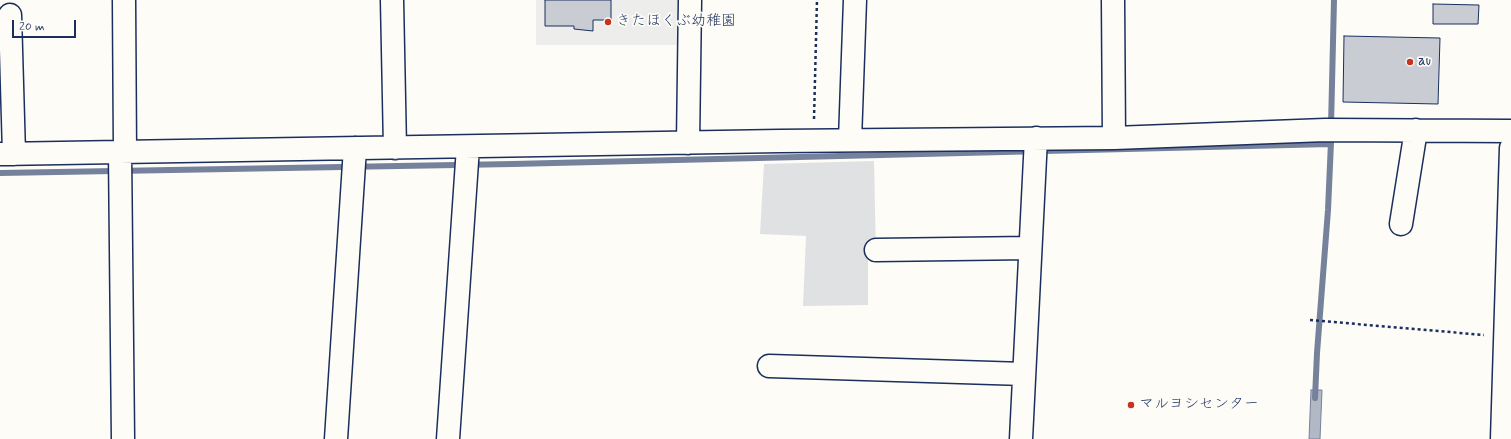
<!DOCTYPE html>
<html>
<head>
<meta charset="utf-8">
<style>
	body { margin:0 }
	#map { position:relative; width:1511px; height:439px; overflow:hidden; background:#fdfcf7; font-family:Mynerve,sans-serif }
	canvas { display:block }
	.scale { position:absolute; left:12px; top:20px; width:64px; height:18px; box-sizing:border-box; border:2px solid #1b2f5e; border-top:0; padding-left:5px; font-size:12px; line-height:14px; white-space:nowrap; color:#1b2f5e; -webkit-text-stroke:3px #fdfcf7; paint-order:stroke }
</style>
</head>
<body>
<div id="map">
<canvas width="1511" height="439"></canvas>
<div class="scale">20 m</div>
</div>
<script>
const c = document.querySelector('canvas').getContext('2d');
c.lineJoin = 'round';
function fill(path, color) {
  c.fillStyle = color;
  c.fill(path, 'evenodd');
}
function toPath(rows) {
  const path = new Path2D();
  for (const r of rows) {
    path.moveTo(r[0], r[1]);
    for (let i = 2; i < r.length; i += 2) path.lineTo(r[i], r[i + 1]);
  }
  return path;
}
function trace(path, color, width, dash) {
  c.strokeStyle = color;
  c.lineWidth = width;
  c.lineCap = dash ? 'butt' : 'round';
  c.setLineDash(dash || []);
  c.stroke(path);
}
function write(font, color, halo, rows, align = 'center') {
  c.font = font + ' Mynerve,"Klee One",sans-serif';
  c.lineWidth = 3.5;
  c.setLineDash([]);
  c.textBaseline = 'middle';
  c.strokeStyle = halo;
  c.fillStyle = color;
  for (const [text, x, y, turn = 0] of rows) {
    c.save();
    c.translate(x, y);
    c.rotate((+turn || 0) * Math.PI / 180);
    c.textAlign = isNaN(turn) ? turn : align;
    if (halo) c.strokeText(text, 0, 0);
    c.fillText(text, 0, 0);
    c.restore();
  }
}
const built = toPath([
	[536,0,680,0,680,45,536,45]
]);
const green = toPath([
	[874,161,876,257,868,257,868,305,803,306,806,236,760,234,764,164]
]);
const water = toPath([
	[1311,390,1322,390,1320,439,1309,439,1311,390]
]);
const stream = toPath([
	[1331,126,1334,0],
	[0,173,513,164,1331,144],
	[1315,398,1317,353,1328,210,1331,142]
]);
const building = toPath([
	[545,0,611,0,611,20,593,20,593,31,574,29,574,26,545,26,545,0],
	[1433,4,1479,5,1478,24,1433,24,1433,4],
	[1344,36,1440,38,1438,104,1343,102,1344,36]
]);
const path = toPath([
	[814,119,817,0],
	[1310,320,1484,335]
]);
const street = toPath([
	[124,0,125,152],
	[392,0,395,148],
	[1113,0,1114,138],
	[10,15,14,154],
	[850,140,855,0],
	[688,143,690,0],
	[120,152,123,439],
	[0,154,780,141,1114,138,1325,130,1511,131],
	[1401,224,1416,130],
	[876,250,1030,248],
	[769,366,1024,374],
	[336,439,355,148],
	[448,439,468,147],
	[1021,439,1036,138]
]);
const secondary = toPath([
	[1502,439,1511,148]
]);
const markers = [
	[608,22,4,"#c8321e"],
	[1410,62,4,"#c8321e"],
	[1131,405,4,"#c8321e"]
];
const poiNames = [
	["きたほくぶ幼稚園",616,22],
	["au",1418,62],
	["マルヨシセンター",1139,405]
];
fill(built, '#edeeec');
fill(green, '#e0e1e3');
fill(water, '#b3b8c5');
trace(water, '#76819c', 1);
trace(stream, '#76819c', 6);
fill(building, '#c9ccd3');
trace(building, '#1b2f5e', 1);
trace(street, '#1b2f5e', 25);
trace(secondary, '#1b2f5e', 25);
trace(path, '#1b2f5e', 2.5, [3, 3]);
trace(street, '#fdfcf7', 22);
trace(secondary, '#fdfcf7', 22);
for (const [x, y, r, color] of markers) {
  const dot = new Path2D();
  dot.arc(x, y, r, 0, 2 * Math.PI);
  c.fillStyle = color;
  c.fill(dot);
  trace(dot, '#fdfcf7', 1.5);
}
write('15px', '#1b2f5e', '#fdfcf7', poiNames, 'left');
</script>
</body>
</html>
